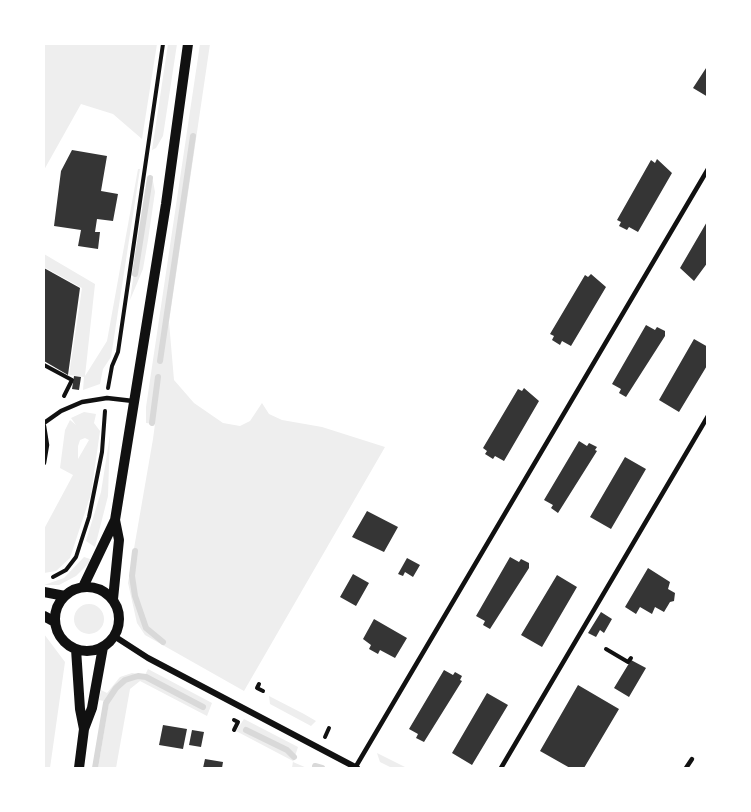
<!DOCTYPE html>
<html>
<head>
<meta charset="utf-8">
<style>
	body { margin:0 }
	#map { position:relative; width:751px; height:812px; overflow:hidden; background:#fff; font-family:"PT Sans",sans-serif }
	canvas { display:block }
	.frame { position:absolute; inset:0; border:45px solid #fff; pointer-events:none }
</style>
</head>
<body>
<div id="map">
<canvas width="751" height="812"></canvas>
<div class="frame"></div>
</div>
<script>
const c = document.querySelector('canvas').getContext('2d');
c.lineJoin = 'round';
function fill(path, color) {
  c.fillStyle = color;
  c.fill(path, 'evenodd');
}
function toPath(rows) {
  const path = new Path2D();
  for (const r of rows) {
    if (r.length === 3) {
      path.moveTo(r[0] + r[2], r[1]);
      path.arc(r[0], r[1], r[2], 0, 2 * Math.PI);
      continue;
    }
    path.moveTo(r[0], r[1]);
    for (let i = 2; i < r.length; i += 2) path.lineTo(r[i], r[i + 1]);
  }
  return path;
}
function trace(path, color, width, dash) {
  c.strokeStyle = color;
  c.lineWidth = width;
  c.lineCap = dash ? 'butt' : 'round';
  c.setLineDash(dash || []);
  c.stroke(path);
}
const green = toPath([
	[44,44,157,44,142,139,113,114,81,104,44,170],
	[168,44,177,44,163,136,156,148,152,150],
	[200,44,210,44,169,322,174,380,194,403,223,423,240,426,250,421,262,403,269,414,282,420,322,427,385,447,244,691,145,635,137,623,128,583,153,439,155,424,146,423,146,407],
	[138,169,140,169,111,357,103,369,100,384,83,390,84,377,69,375,82,288,44,267,44,254,95,284,85,376,107,341],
	[148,176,153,181,155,192,148,240,143,269,130,300],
	[84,412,96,414,94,423,100,431,91,494,70,558,56,571,44,573,44,529,73,475,60,468,65,430,70,420,76,425,71,418],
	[85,438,89,440,78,459,78,446,80,440],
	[110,435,108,496,95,547,86,541,101,492],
	[84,557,90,559,89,563,76,576,59,585,44,585,64,578],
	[89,619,15],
	[44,634,65,662,50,768,44,768],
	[148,669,212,703,207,716,140,681,130,689,116,768,98,768,109,702,99,700,101,690,107,693,120,677,132,673,145,675],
	[269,696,304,714,316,721,311,726,270,704],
	[244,719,298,747,293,762,307,768,292,768,293,761,236,731],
	[377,753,407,768,392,768,380,762]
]);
const stream = toPath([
	[135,274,150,178],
	[160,361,193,136],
	[152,423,158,377],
	[135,551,132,576,135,596,146,628,163,642],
	[246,730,287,750,294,757],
	[315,766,322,768],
	[95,768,106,703,116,688,125,680,138,676,146,677,203,707]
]);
const building = toPath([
	[708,65,708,97,693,88],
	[72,150,107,156,101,191,118,194,113,221,97,219,95,232,100,232,98,249,78,246,81,230,54,226,61,171],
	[657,159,672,173,638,232,629,227,627,230,619,226,621,222,617,220,651,160,655,163],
	[708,220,708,262,694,281,680,268],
	[44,268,80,288,68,375,44,361],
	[591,274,606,287,571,346,562,341,560,345,552,340,554,336,550,334,585,275,588,277],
	[646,325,655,330,657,327,665,331,665,336,626,397,619,393,621,389,612,384],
	[694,339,708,347,708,364,679,412,659,400],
	[74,376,81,377,79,390,72,389],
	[524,388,539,401,504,461,495,456,493,459,485,454,487,451,483,448,518,389,522,391],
	[579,441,587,446,589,443,597,447,595,450,597,451,558,513,551,508,553,505,544,500],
	[625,457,646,469,611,529,590,517],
	[367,511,398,527,384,552,352,537],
	[510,557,519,562,521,559,529,563,529,568,490,629,483,625,485,621,476,616],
	[407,558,420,565,413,577,405,572,403,576,398,574],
	[648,568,670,582,668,589,675,593,674,601,670,602,664,612,655,607,652,614,640,607,636,614,625,607],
	[353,574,369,583,356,606,340,597],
	[557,575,577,587,542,647,521,635],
	[601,612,612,619,604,633,600,630,596,637,588,633],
	[374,619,407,638,395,658,380,650,378,654,369,649,371,645,363,639],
	[631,660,646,668,629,697,614,688],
	[444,670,453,675,455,672,462,676,460,680,462,681,424,742,416,738,418,734,409,729],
	[578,685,619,709,584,768,570,768,540,751],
	[487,693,508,705,472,765,452,753],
	[163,725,187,729,183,749,159,745],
	[192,730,204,732,201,747,189,745],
	[205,759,223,762,222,768,203,768]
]);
const path = toPath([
	[44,365,72,380,64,396],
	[108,388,112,366,118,352,163,44],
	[53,577,66,570,76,557,89,517,102,452,105,411],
	[606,649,628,662,631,658],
	[259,684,257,688,263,691],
	[234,730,238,722,234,720],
	[325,737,329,728]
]);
const service = toPath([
	[44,423,61,411,82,402,107,398,133,401],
	[44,426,47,445,44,463],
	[355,768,708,169],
	[501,768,708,416],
	[686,768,692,759]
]);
const minor = toPath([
	[114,636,148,658,357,768]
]);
const tertiary = toPath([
	[83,587,115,520,166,204,188,44],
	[87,619,32],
	[44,592,65,596],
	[113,599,119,540,115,520],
	[44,616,55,622],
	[76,649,80,709,84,729],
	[79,768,84,729,92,708,103,647]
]);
fill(green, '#eee');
trace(stream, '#d9d9d9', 6);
fill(building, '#353535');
trace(path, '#111', 4);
trace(service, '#111', 4.5);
trace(minor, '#111', 6);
trace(tertiary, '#111', 10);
</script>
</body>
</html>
